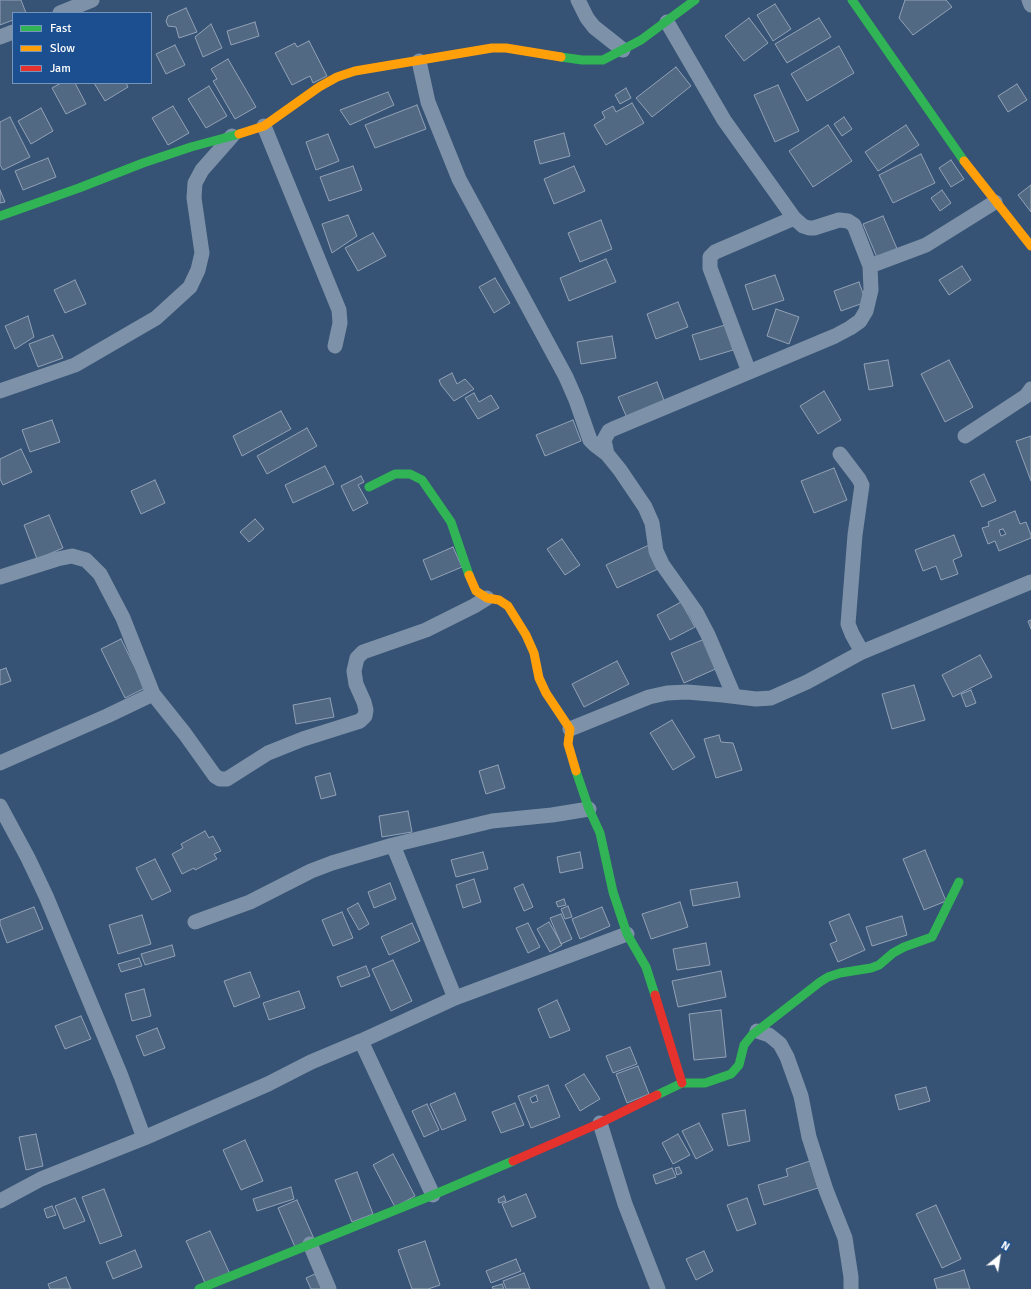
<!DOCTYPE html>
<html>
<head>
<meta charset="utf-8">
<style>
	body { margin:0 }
	#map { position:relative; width:1031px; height:1289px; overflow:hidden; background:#365274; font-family:Signika,sans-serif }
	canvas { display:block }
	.legend { position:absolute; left:12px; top:12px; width:140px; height:72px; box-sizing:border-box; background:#1b4f8f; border:1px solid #7695bc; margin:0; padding:5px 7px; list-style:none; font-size:12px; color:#fff }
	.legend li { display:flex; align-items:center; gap:8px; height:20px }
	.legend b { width:20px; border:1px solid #7695bc }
	.north { position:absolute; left:979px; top:1237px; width:40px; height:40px; -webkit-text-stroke:3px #1b4f8f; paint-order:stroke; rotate:30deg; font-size:11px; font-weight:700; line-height:16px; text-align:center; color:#fff }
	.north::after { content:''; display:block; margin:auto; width:14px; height:18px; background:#fff; clip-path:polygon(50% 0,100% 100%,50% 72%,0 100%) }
</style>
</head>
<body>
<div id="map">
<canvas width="1031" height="1289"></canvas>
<ul class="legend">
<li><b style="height:5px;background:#30b455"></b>Fast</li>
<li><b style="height:5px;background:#ff9f0a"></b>Slow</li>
<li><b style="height:5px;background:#e5322d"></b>Jam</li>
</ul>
<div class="north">N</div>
</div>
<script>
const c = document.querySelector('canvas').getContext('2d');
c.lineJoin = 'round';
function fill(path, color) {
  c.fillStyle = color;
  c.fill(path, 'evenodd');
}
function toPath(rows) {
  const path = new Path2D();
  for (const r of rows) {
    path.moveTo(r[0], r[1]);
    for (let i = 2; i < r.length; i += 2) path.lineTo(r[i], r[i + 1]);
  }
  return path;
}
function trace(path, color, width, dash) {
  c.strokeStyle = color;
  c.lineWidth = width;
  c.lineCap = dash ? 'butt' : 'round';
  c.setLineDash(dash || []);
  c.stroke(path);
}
const building = toPath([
	[0,0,21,0,26,13,13,13,13,20,0,25,0,0],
	[905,0,946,0,952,7,913,35,899,18,905,0],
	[775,4,791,29,773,41,757,15,775,4],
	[186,8,197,32,179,38,176,27,168,26,166,21,168,16,186,8],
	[749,18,768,43,744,61,725,36,749,18],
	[819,18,831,37,787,63,775,44,819,18],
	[255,22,259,36,231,45,227,31,255,22],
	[211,24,222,48,203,57,195,37,211,24],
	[309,41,327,76,313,83,310,76,292,85,275,53,295,43,297,47,309,41],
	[175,45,185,65,166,74,156,54,175,45],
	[839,46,854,73,807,101,791,74,839,46],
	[228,59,256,107,235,119,213,81,217,79,211,69,228,59],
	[676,67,691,86,652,117,636,98,676,67],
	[61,83,75,83,86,104,66,114,52,88,61,83],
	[94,83,126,83,128,87,105,101,94,83],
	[1017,84,1027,100,1008,112,998,96,1017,84],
	[778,85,799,131,775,142,754,95,778,85],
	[209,86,227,116,206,128,188,99,209,86],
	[626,88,631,98,620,104,615,95,626,88],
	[388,92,394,105,350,125,340,110,388,92],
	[632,103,644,123,606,145,594,125,605,118,602,112,613,106,616,112,632,103],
	[417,105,426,129,375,148,365,125,417,105],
	[173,106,189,133,168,145,152,118,173,106],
	[41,108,53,131,31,144,18,121,41,108],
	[10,117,30,157,3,170,0,165,0,122,10,117],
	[844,117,852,129,842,136,834,124,844,117],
	[828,125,852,161,813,187,789,151,828,125],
	[906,125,919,145,878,171,865,152,906,125],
	[564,133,570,156,540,164,534,141,564,133],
	[328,134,339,161,316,170,306,142,328,134],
	[921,154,935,183,893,203,879,175,921,154],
	[48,158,56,177,23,190,15,171,48,158],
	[951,160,964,179,951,187,939,168,951,160],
	[353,166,362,190,329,201,320,177,353,166],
	[574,166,585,191,554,204,544,179,574,166],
	[1031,185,1031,212,1018,195,1031,185],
	[0,190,5,202,0,203,0,190],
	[942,190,951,203,940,211,931,198,942,190],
	[348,215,357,236,332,253,322,224,348,215],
	[883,216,898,251,878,260,863,224,883,216],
	[601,220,612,249,580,262,568,233,601,220],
	[373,233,386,256,358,271,345,248,373,233],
	[606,259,616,282,569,301,560,278,606,259],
	[962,266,971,280,949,295,939,280,962,266],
	[775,275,784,300,753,310,745,285,775,275],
	[495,278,510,303,494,313,479,287,495,278],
	[75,280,86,304,65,313,54,290,75,280],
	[859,282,866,302,841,311,834,291,859,282],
	[678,302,688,327,656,339,647,314,678,302],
	[776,309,799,317,789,344,767,336,776,309],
	[28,316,34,337,15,349,5,326,28,316],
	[725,325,733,350,700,360,692,335,725,325],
	[53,335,63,358,38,367,29,344,53,335],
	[612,336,616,358,581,364,577,342,612,336],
	[888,360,893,386,869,390,864,364,888,360],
	[949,360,973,407,945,422,921,374,949,360],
	[452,373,457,384,465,379,474,389,454,401,441,385,439,380,452,373],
	[657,382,665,403,627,418,618,397,657,382],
	[824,391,841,420,818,434,800,406,824,391],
	[474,393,479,402,491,395,499,408,478,419,465,398,474,393],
	[281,411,291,429,242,456,233,436,281,411],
	[52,420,60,442,30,452,22,430,52,420],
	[573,420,581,441,545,456,536,435,573,420],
	[307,428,317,446,267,474,257,456,307,428],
	[1031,436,1031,481,1016,441,1031,436],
	[21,449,32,472,3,485,0,479,0,459,21,449],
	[325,466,334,484,293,503,285,485,325,466],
	[834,468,847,500,814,513,801,481,834,468],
	[984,474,996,501,982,507,970,481,984,474],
	[361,476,364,482,358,485,368,503,353,511,341,486,361,476],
	[155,480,165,503,141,514,131,491,155,480],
	[1015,511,1020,524,1026,522,1031,535,1031,538,999,551,995,541,988,544,982,528,989,526,988,522,1015,511],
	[1003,529,1006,534,1001,536,999,530,1003,529],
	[49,515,63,548,37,559,24,525,49,515],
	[255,519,264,529,249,542,240,532,255,519],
	[954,535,962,556,953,560,958,574,941,580,936,566,923,571,915,550,954,535],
	[562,539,580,565,565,575,547,549,562,539],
	[649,545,660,568,617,588,606,565,649,545],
	[453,547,462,567,431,580,423,560,453,547],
	[681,602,695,627,670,640,657,615,681,602],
	[1031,620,1031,629,1028,621,1031,620],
	[707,638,720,667,684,683,671,653,707,638],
	[121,639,145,688,125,698,101,649,121,639],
	[980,655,992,677,953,697,942,675,980,655],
	[617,661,629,684,584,707,572,684,617,661],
	[6,668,11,681,0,685,0,670,6,668],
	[914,685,925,720,892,729,882,694,914,685],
	[971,690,976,703,966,707,961,694,971,690],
	[330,698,334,717,296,724,293,705,330,698],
	[672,720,695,757,673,770,650,733,672,720],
	[719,735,721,742,733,743,742,770,716,778,704,739,719,735],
	[498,765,505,788,486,794,479,771,498,765],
	[330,773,336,795,321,799,315,777,330,773],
	[408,811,412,832,382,837,379,816,408,811],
	[205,831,209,838,213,836,221,851,214,854,217,859,195,870,194,868,182,874,172,854,183,848,181,844,205,831],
	[925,850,946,901,924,910,903,859,925,850],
	[483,852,488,869,456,877,451,860,483,852],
	[580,852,583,868,560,873,557,857,580,852],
	[155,859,171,891,152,900,136,868,155,859],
	[474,879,481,902,463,908,456,885,474,879],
	[737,882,740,897,693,906,690,890,737,882],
	[390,883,396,899,374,908,368,892,390,883],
	[523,884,533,907,524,911,514,888,523,884],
	[564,899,566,905,558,907,556,902,564,899],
	[680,902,688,927,651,939,642,914,680,902],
	[358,903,369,924,359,930,347,909,358,903],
	[568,906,572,917,565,919,561,909,568,906],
	[34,907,43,929,7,943,0,924,0,920,34,907],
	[602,907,610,926,580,939,572,919,602,907],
	[342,912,353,938,333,946,322,920,342,912],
	[561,914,572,939,561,944,550,918,561,914],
	[849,914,865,950,838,962,830,944,837,941,829,922,849,914],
	[142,915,151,944,118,954,109,925,142,915],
	[902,916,907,935,872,946,866,927,902,916],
	[549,922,562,945,550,952,537,929,549,922],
	[412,923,420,941,389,955,381,937,412,923],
	[528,923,540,947,528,953,516,928,528,923],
	[706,943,710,965,677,970,673,949,706,943],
	[172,945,175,956,145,965,141,954,172,945],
	[139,958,142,966,121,972,118,964,139,958],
	[393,960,412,1001,391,1011,372,969,393,960],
	[366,966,370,976,341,987,337,977,366,966],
	[721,971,726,997,678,1007,672,981,721,971],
	[250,972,260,997,234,1007,224,981,250,972],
	[144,989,151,1016,132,1021,125,994,144,989],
	[299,991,305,1008,269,1020,263,1003,299,991],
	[557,1000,570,1030,550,1038,538,1009,557,1000],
	[721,1010,726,1057,694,1060,689,1014,721,1010],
	[81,1016,91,1039,65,1049,55,1026,81,1016],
	[157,1028,165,1048,144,1056,136,1036,157,1028],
	[630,1047,637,1064,613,1073,606,1056,630,1047],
	[638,1066,649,1094,627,1103,616,1074,638,1066],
	[584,1074,600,1099,580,1111,565,1085,584,1074],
	[548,1085,560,1117,531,1128,518,1096,548,1085],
	[536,1095,538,1101,532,1103,530,1098,536,1095],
	[926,1087,930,1101,899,1110,895,1095,926,1087],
	[455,1093,466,1120,442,1130,430,1104,455,1093],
	[515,1103,524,1125,501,1133,492,1112,515,1103],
	[427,1104,439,1130,424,1137,412,1111,427,1104],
	[745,1110,750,1141,728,1146,722,1114,745,1110],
	[699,1123,713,1150,696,1159,682,1131,699,1123],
	[36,1134,43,1166,26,1170,19,1137,36,1134],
	[678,1134,690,1155,673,1164,662,1143,678,1134],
	[245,1140,263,1181,241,1190,223,1150,245,1140],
	[393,1154,415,1196,395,1207,373,1165,393,1154],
	[810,1161,818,1188,764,1205,758,1185,788,1176,786,1169,810,1161],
	[679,1167,682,1173,677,1175,675,1168,679,1167],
	[672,1168,676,1177,656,1184,653,1175,672,1168],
	[357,1172,373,1214,352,1222,335,1180,357,1172],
	[291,1187,294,1199,257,1211,253,1199,291,1187],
	[104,1189,122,1236,100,1244,82,1197,104,1189],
	[526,1194,536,1217,512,1227,502,1204,526,1194],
	[504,1196,506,1201,499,1203,498,1199,504,1196],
	[75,1198,85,1221,64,1229,55,1206,75,1198],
	[747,1198,756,1224,737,1231,727,1205,747,1198],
	[297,1200,314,1239,295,1247,278,1208,297,1200],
	[936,1205,961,1259,942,1268,916,1214,936,1205],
	[52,1206,56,1215,47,1218,44,1209,52,1206],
	[210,1231,230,1274,206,1285,186,1241,210,1231],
	[425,1241,440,1285,428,1289,412,1289,398,1250,425,1241],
	[135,1250,142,1267,113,1279,106,1262,135,1250],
	[704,1251,713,1271,696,1280,686,1259,704,1251],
	[516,1259,521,1271,491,1283,486,1271,516,1259],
	[964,1270,970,1289,937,1289,934,1279,964,1270],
	[524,1273,530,1289,506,1289,503,1281,524,1273],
	[315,1274,322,1289,311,1289,306,1278,315,1274],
	[66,1277,71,1289,50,1289,48,1284,66,1277],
	[502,1284,504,1289,493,1289,492,1287,502,1284]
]);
const street = toPath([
	[578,0,587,18,594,27,623,50],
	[1029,0,1031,5],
	[60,13,92,0],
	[0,37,13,32],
	[419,61,428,102,459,179,566,377,576,400,590,440,595,445,607,454,620,470,645,507,652,523,656,551,662,564,696,612,708,635,734,696],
	[264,126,339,310,340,323,335,346],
	[870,266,926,245,995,202],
	[749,372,710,268,710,257,715,252,794,218],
	[0,391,75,365,156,318,190,287,198,270,202,253,194,198,195,183,202,170,232,136],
	[965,436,1026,396,1031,389],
	[607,454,604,440,609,431,613,429,835,336,850,328,860,321,866,311,871,290,870,266,854,225,848,221,839,220,814,228,809,228,803,226,794,218,724,120,667,22],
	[840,454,859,479,862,485,855,535,848,624,852,634,862,652],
	[0,577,57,559,72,556,86,560,100,574,123,618,153,694,185,734,215,776,220,779,227,779,268,753,303,739,360,721,365,716,366,710,364,702,356,684,354,671,357,658,363,652,426,630,474,606,487,598],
	[570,729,649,697,667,693,687,692,723,695,756,699,771,698,807,682,862,652,1031,582],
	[0,763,107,716,153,694],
	[0,806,28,858,46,896,121,1076,144,1138],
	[393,845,455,998],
	[195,922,250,902,311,871,332,863,393,845,492,821,552,815,589,809],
	[757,1031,769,1035,774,1039,780,1044,787,1057,801,1096,809,1137,826,1190,845,1238,851,1277,851,1289],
	[361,1041,433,1195],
	[600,1123,625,1204,658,1289],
	[0,1201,41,1179,144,1138,268,1084,311,1062,361,1041,455,998,627,934],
	[310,1244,329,1289]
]);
const fast = toPath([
	[852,0,964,161],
	[561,57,582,60,603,60,641,40,695,0],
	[0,216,79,188,143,163,191,147,239,134],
	[369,487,395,474,410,474,422,480,451,522,469,575],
	[576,771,589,809,600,833,613,892,627,934,646,967,655,995],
	[657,1095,682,1083,705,1083,731,1074,739,1065,744,1045,752,1035,820,982,828,977,840,973,871,968,879,965,893,953,904,947,932,937,959,882],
	[199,1289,433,1195,513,1161]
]);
const slow = toPath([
	[239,134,264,126,319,87,337,77,355,71,492,48,506,48,561,57],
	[964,161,1031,246],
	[469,575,476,591,487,598,499,600,508,606,526,635,534,653,539,678,546,693,570,729,568,744,576,771]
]);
const jam = toPath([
	[655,995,682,1083],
	[513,1161,600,1123,657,1095]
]);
fill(building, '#526984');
trace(building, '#92a2b6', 1);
trace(street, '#7d92a8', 15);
trace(fast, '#30b455', 9);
trace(slow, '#ff9f0a', 9);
trace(jam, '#e5322d', 9);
</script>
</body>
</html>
